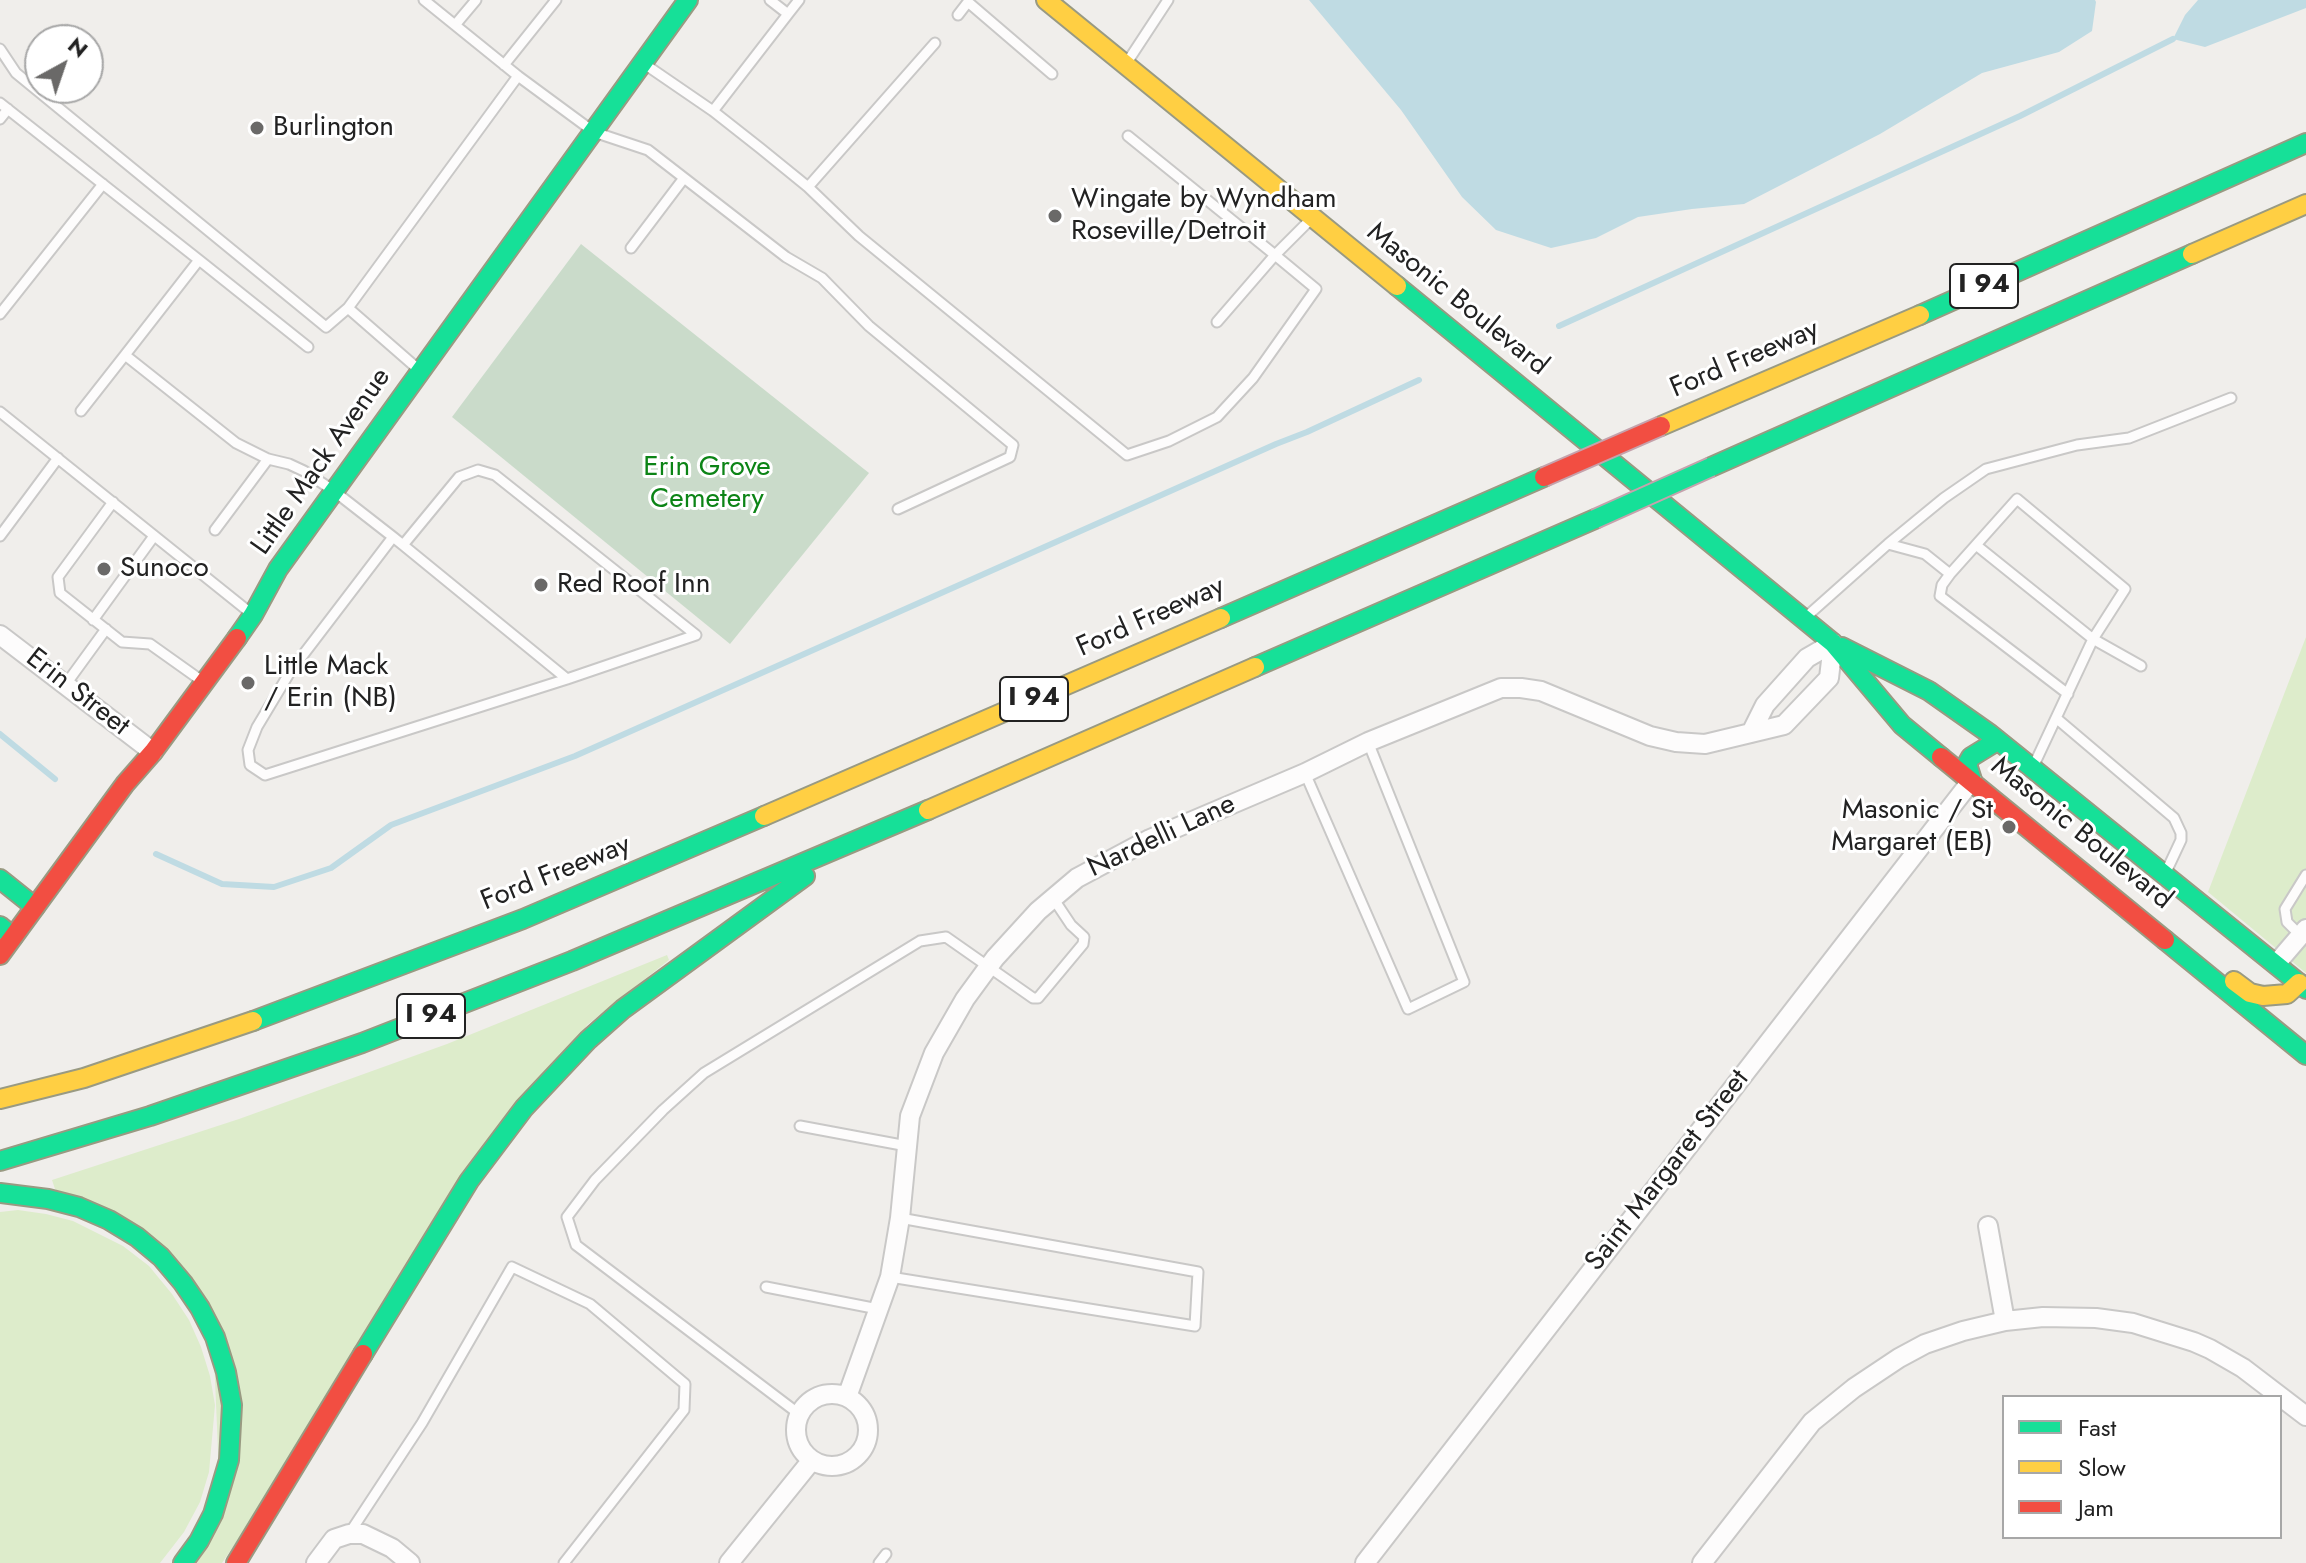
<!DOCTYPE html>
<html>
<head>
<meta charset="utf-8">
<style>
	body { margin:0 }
	#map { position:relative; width:2306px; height:1563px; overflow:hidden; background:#f0eeeb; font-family:Jost,sans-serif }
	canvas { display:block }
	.legend { position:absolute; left:2002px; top:1395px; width:280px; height:144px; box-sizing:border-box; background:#fff; border:2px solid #a7a7a7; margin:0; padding:10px 14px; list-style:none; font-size:24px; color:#222 }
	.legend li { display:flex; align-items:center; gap:16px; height:40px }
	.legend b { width:40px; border:2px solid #a7a7a7 }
	.north { position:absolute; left:24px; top:24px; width:80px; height:80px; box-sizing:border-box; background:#fff; border:2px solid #a7a7a7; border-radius:50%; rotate:40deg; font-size:22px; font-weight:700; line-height:32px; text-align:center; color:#222 }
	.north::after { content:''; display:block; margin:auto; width:28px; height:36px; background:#6a6968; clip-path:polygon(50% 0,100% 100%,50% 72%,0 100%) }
</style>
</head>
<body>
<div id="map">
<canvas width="2306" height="1563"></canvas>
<ul class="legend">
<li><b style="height:10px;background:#16e098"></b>Fast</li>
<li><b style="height:10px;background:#ffcf43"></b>Slow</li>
<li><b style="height:10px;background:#f24e42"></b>Jam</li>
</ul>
<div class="north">N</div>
</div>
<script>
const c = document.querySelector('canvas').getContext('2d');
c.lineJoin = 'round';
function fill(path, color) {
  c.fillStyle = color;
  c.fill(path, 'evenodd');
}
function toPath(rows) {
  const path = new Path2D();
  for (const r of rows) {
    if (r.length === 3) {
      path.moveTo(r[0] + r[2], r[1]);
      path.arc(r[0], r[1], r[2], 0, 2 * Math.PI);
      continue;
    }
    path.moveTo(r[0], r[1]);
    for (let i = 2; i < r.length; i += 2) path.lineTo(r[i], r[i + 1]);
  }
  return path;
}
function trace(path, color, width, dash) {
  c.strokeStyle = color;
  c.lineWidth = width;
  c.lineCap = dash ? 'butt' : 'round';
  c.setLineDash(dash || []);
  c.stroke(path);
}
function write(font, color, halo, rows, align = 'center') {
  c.font = font + ' Jost,sans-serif';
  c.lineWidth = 6;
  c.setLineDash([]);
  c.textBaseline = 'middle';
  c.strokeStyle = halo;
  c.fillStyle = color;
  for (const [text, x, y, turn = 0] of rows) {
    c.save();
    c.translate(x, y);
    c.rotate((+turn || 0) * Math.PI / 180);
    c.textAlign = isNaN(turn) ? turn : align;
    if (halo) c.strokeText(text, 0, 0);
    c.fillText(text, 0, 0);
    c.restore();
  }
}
const grass = toPath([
	[2306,637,2306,973,2208,892],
	[667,955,669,960,587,1025,222,1563,197,1563,221,1522,212,1308,55,1189,52,1180,239,1119,447,1044],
	[18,1210,46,1214,73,1221,123,1246,149,1266,172,1294,189,1320,201,1347,210,1376,215,1405,209,1472,200,1502,184,1532,160,1563,0,1563,0,1212]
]);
const cemetery = toPath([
	[581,244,869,473,730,644,452,417]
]);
const water = toPath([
	[1309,0,2095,0,2096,2,2092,31,2059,52,1982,73,1880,134,1744,204,1692,209,1638,217,1596,238,1551,248,1496,230,1462,197,1401,110],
	[2198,0,2306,0,2306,8,2205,47,2173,39,2185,15]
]);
const stream = toPath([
	[1559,326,2020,116,2173,39],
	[0,734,55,779],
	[156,854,222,884,274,887,331,868,391,825,575,756,1276,444,1307,432,1419,380]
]);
const lane = toPath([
	[424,0,518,76,594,132,648,150,786,257,822,278,869,326,1013,445,1010,457,898,509],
	[770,0,788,14,799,0],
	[958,15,968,2,1052,74],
	[455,25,476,0],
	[0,49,16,73,326,327,348,308],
	[643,63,713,111,760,148,808,187,859,236,1127,455,1169,441,1217,417,1253,378,1316,289,1275,255,1311,219],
	[1126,64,1168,0],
	[504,65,556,0],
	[0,103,199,260,125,355,236,443,268,459,289,464,304,471,334,491,393,537,403,545,567,679,265,775,250,765,248,750,257,727,290,672,393,537],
	[713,111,788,14],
	[0,119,8,109],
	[1128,136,1275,255,1217,322],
	[808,187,935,43],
	[631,248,684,178],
	[199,260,308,347],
	[0,314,103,184],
	[418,369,348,308,518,76],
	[81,411,125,355],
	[0,412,253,615],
	[113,502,58,577,60,593,122,642,150,644,202,681],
	[215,530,268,459],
	[0,536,58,458],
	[1888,544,1925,554,1950,574,2017,499,2125,589,2093,639,2033,767],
	[403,545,459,477,478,470,495,475,696,635,567,679],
	[1976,545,2093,639,2141,666],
	[1950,574,1942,585,1940,596,2068,694],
	[1806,617,1888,544,1944,498,1986,469,2077,445,2129,438,2231,398],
	[93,620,154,536],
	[66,684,106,629],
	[2056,718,2174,818,2181,833,2181,840,2166,872],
	[1305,773,1408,1009,1464,982,1368,742],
	[2300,935,2287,922,2285,909,2306,875],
	[800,1126,907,1146],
	[890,1277,1195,1326,1198,1272,900,1218],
	[766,1287,878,1309],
	[799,1414,576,1245,567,1217,595,1180,663,1110,704,1073,920,941,946,937,1033,998,1038,998,1083,944,1084,937,1071,925,1053,898],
	[349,1534,422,1423,512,1267,590,1304,685,1384,684,1410,564,1563],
	[879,1563,886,1554]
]);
const street = toPath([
	[0,635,153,752],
	[1751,733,1765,705,1807,658,1833,643],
	[2276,964,2306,929],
	[1988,1226,2005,1321],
	[832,1430,36],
	[847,1397,890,1277,900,1218,910,1116,934,1053,965,999,995,958,1038,911,1077,878,1150,839,1305,773,1368,742,1501,688,1521,688,1541,691,1650,736,1676,742,1705,744,1784,725,1829,678,1833,643],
	[316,1563,334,1539,349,1534,363,1534,392,1548,410,1563],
	[729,1563,812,1460],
	[1365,1563,1972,780],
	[1702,1563,1812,1422,1854,1388,1899,1358,1925,1344,1963,1331,2005,1321,2043,1317,2096,1318,2133,1323,2194,1342,2210,1349,2243,1368,2306,1416]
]);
const fast = toPath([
	[1397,286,1833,643,1902,725,1941,757],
	[1920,315,2306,143],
	[1711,467,2192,254],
	[1221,618,1544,477],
	[237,638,253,615,278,569,688,0],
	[1842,647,1929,691,1990,734,2306,989],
	[1255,667,1595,519],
	[1972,780,1967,764,1971,757,1997,741],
	[0,879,35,907],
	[0,926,13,937],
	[2165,940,2306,1055],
	[253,1021,523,919,764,816],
	[0,1161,150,1116,362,1043,572,961,928,810],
	[0,1193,48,1199,79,1207,109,1220,137,1237,161,1257,183,1283,200,1308,215,1337,226,1372,232,1405,229,1460,213,1514,199,1541,183,1563],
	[363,1354,469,1181,524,1108,588,1040,623,1009,805,876]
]);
const slow = toPath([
	[1046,0,1397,286],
	[2192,254,2306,204],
	[1661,426,1920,315],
	[928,810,1255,667],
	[764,816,1221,618],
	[2234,981,2250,993,2263,996,2287,994,2299,983],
	[0,1099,84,1078,253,1021]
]);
const jam = toPath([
	[1941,757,2165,940],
	[0,955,125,784,153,752,237,638],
	[236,1563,363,1354]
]);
const fastBridge = toPath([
	[1595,519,1711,467]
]);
const jamBridge = toPath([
	[1544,477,1661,426]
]);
const markers = [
	[257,128,8,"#6a6968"],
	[1055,216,8,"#6a6968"],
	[104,569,8,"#6a6968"],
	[541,585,8,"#6a6968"],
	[248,683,8,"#6a6968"],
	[2009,827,8,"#6a6968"]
];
const shields = [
	[1984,286,68],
	[1034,699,68],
	[431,1016,68]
];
const shieldNames = [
	["I 94",1984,286],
	["I 94",1034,699],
	["I 94",431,1016]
];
const poiNames = [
	["Burlington",273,128],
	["Wingate by Wyndham",1071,200],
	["Roseville/Detroit",1071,232],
	["Sunoco",120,569],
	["Red Roof Inn",557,585],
	["Little Mack",264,667],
	["/ Erin (NB)",264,699],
	["Masonic / St",1993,811,"right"],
	["Margaret (EB)",1993,843,"right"]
];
const streetNames = [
	["Masonic Boulevard",1457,300,39],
	["Ford Freeway",1745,360,-23],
	["Little Mack Avenue",322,462,-55],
	["Ford Freeway",1151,618,-24],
	["Erin Street",77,693,38],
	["Masonic Boulevard",2081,834,39],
	["Nardelli Lane",1162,837,-25],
	["Ford Freeway",556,874,-22],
	["Saint Margaret Street",1668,1171,-52]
];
const parkNames = [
	["Erin Grove",707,468],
	["Cemetery",707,500]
];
fill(grass, '#ddeccb');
fill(cemetery, '#cadbca');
fill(water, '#bfdbe3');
trace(stream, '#bfdbe3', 6);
trace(lane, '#c9c8c7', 13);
trace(street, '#c9c8c7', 22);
trace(fast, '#999a82', 22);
trace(slow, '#999a82', 22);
trace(jam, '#999a82', 22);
trace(lane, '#fdfcfc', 9);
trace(street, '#fdfcfc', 18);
trace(fast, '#16e098', 18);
trace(slow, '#ffcf43', 18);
trace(jam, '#f24e42', 18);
trace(fastBridge, '#c5a2ac', 22, []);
trace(jamBridge, '#c5a2ac', 22, []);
trace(fastBridge, '#16e098', 18);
trace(jamBridge, '#f24e42', 18);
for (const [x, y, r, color] of markers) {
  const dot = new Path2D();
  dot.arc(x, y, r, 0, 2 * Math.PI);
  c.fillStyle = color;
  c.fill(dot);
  trace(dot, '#fff', 3);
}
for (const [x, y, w] of shields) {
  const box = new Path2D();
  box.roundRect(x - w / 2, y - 22, w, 44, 6);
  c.fillStyle = '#fff';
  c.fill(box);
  trace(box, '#222', 2);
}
write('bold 26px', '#222', null, shieldNames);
write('28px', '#222', '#fff', poiNames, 'left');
write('28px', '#222', '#fff', streetNames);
write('28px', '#0c8416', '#fff', parkNames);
</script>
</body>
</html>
